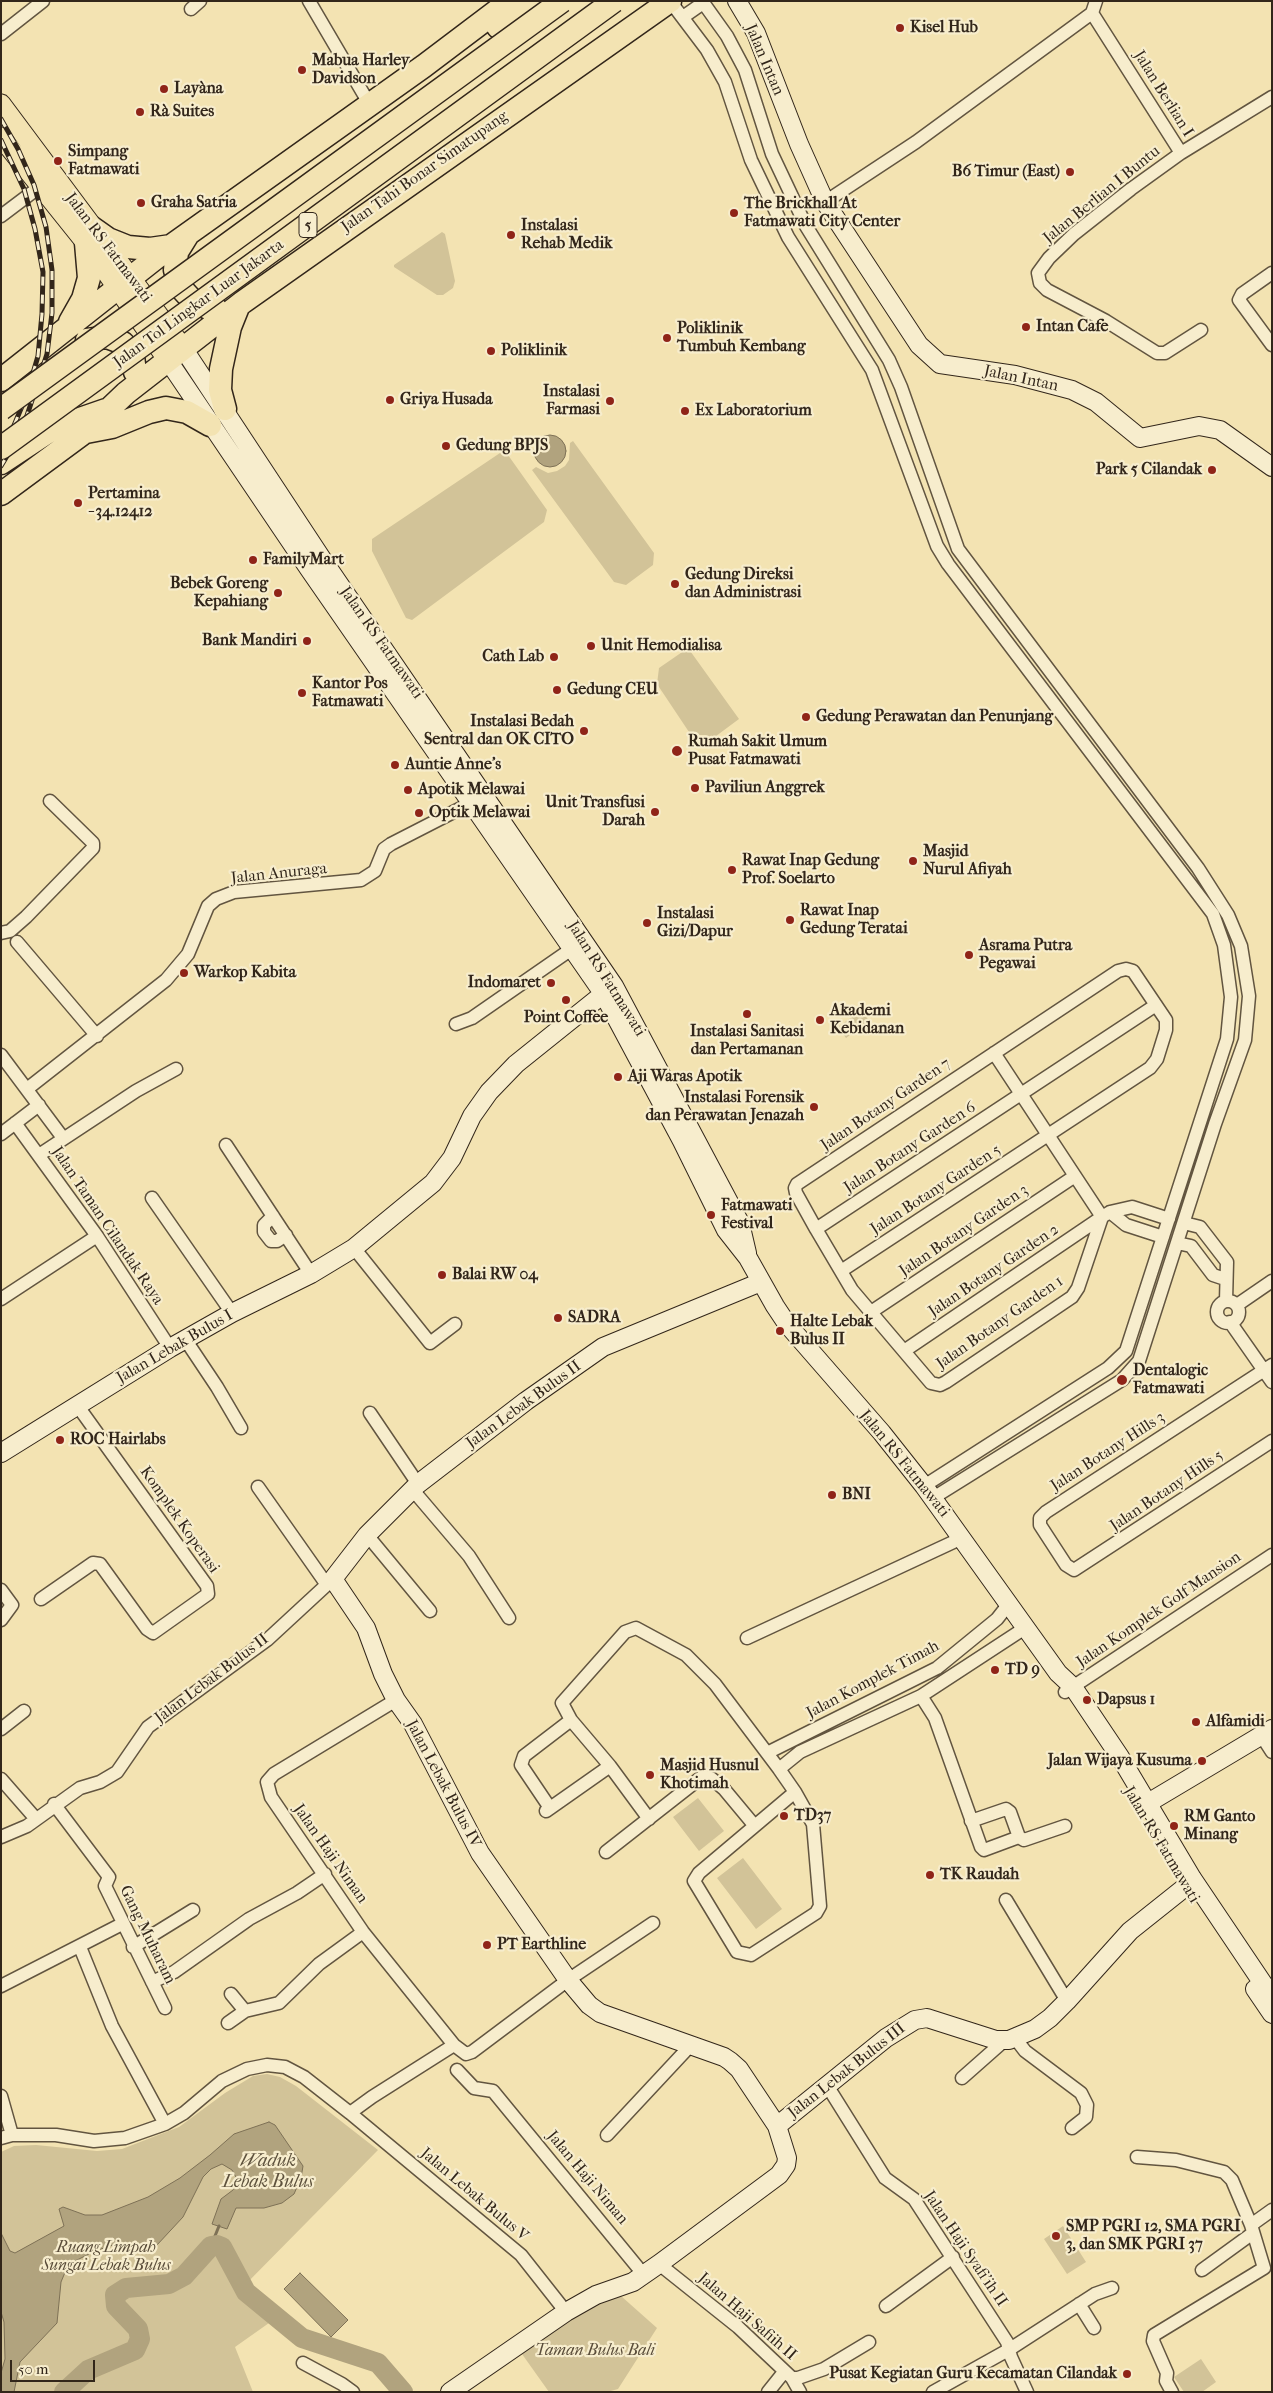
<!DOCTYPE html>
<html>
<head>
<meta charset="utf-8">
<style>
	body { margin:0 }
	#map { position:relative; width:1273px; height:2393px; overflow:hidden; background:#f3e3b2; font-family:"IM FELL French Canon",serif }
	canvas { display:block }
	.frame { position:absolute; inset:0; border:2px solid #32261a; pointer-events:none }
	.scale { position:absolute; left:10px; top:2360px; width:85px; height:22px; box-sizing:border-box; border:2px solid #32261a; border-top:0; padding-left:6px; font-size:15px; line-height:18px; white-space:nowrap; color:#32261a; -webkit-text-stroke:4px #f7edcd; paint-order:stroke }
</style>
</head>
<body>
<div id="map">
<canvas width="1273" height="2393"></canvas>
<div class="frame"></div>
<div class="scale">50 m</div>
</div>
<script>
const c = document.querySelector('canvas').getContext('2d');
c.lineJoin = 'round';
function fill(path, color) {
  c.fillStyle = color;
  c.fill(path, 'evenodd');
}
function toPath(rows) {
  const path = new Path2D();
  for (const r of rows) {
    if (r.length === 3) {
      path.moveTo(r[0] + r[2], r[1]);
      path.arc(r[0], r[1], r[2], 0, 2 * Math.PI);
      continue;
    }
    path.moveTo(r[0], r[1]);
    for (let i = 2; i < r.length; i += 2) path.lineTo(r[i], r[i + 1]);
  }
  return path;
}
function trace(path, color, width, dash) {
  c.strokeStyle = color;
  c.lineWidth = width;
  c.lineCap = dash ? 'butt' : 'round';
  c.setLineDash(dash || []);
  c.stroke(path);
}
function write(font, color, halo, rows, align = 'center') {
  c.font = font + ' "IM FELL French Canon",serif';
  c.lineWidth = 4.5;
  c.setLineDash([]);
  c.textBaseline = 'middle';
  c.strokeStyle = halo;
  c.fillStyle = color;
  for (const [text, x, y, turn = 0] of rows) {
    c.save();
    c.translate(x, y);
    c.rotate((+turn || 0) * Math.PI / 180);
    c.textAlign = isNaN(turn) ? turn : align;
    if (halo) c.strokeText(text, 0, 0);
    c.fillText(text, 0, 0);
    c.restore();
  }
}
const green = toPath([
	[442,232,445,234,455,281,453,288,443,295,437,295,394,267,394,265],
	[573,441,654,553,653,565,626,585,614,582,532,470,536,467,548,473,557,471,565,466,569,460,570,443],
	[500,453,508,455,547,510,544,522,412,620,406,618,372,551,372,539],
	[688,648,739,719,712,739,706,735,691,735,657,684,659,668],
	[862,1010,869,1021,846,1038,838,1027],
	[698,1798,724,1831,699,1851,673,1817],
	[743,1858,782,1909,756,1929,717,1878],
	[267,2074,280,2077,296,2086,378,2150,239,2291,269,2323,235,2347,253,2392,1,2392,1,2152,14,2146,36,2145,97,2151,122,2149,179,2127,225,2093,253,2076],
	[1063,2226,1086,2262,1067,2274,1044,2239],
	[621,2296,657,2328,618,2389,607,2392,549,2392,522,2354,581,2311],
	[1201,2359,1216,2382,1202,2392,1184,2392,1174,2377]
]);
const water = toPath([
	[550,451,16],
	[269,2122,275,2125,303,2166,301,2178,294,2194,282,2203,264,2208,236,2208,227,2229,212,2224,221,2199,233,2190,237,2179,232,2170,222,2164,211,2169,203,2177,183,2217,157,2245,147,2249,116,2244,95,2251,75,2261,66,2270,61,2282,57,2323,20,2362,14,2392,1,2392,1,2373,5,2359,4,2322,1,2312,1,2233,10,2251,15,2253,64,2226,59,2209,63,2207,85,2215,102,2215,148,2197,180,2178,210,2155,234,2134,269,2122],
	[300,2273,348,2320,331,2337,284,2289,300,2273]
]);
const stream = toPath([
	[211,2246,219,2226]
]);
const river = toPath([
	[64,2392,88,2370,135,2350,140,2339,138,2329,116,2306,115,2295,126,2288,169,2284,184,2276,211,2246,217,2245,222,2247,246,2292,302,2338,378,2363,403,2392]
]);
const street = toPath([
	[309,1,370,105],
	[670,1,707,50,725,82,751,160,788,237,872,370,937,546,948,564,1213,914,1224,945,1231,997,1227,1039,1126,1351,1108,1368,924,1486],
	[702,1,727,36,745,70,772,154,806,226,889,360,901,387,958,549,1198,868,1228,915,1241,946,1249,996,1245,1040,1215,1124,1139,1361,1122,1380,933,1498],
	[191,9,200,1],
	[1092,13,1181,153],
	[683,17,703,3],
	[1,34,43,1],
	[825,202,916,142,1092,13,1096,1],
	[1,216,42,185],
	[1272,273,1242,294,1239,300,1272,345],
	[1201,330,1165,353,1157,353,1106,321,1047,290,1040,283,1038,273,1049,258,1074,234,1131,189,1181,153,1272,97],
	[1,933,10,931,26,917,93,848,93,843,50,801],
	[17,942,97,1036],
	[456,1024,472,1018,573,948],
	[994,1053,1102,1217,1110,1212,1132,1207,1169,1219],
	[1,1055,63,1138],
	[27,1089,166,980,188,954,208,906,216,899,234,892,361,880,375,871,384,849,391,844,471,803],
	[15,1123,97,1236,170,1348],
	[1,1134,39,1105],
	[226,1145,311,1274],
	[39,1155,136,1091,176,1069],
	[152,1198,232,1313],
	[1110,1212,1126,1225,1163,1237],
	[273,1216,264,1225,264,1232,271,1241,277,1241,286,1235],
	[1184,1223,1200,1227,1227,1262,1226,1301],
	[816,1229,1156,1005],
	[1177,1243,1191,1246,1213,1275,1225,1279],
	[354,1248,430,1343,455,1324],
	[841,1271,1150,1068,1157,1059,1166,1030,1166,1020,1133,971,1126,969,1118,971,797,1184,795,1188,796,1193,816,1229,852,1290,931,1383,940,1385,946,1382,1072,1297,1078,1288,1102,1217],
	[1,1299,97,1236],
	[1228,1312,11],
	[1237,1305,1272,1281],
	[871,1312,1075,1176],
	[1230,1322,1272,1382],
	[185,1339,217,1387,241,1428],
	[904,1351,1102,1217],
	[1272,1365,1046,1512,1040,1518,1040,1525,1066,1565,1074,1570,1272,1441],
	[370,1413,418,1484],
	[258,1487,327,1585],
	[412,1489,469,1556,509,1618],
	[367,1535,430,1611],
	[1,1590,12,1605,1,1620],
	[41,1599,93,1563,100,1564,147,1629,153,1633,208,1594,207,1586,77,1405],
	[747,1638,962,1538],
	[1065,1692,1272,1555],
	[921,1696,935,1718,981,1847,984,1850,1019,1837],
	[396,1700,274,1774,267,1782,271,1797,363,1932,454,2045,466,2054,472,2052,568,1980,653,1923],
	[1,1729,24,1711],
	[1261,1735,1272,1752],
	[767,1753,937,1668,997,1619,1008,1605],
	[779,1769,800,1752,921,1696,1025,1628],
	[1,1779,36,1819],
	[54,1804,109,1877,105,1886,165,2008],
	[550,1808,521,1765,524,1756,571,1720],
	[546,1811,610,1766],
	[649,1819,610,1766,571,1720,562,1703,625,1632,636,1628,686,1655,715,1684,779,1769,795,1792,813,1824,820,1906,816,1913,751,1955,737,1952,694,1881,699,1873,795,1792],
	[971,1821,1006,1809,1010,1812,1019,1837,1024,1840,1065,1826],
	[1,1837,27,1826,80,1788,100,1782,117,1772,148,1727,267,1640,333,1579],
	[606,1852,703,1776,711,1778,724,1789,754,1825],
	[1006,1900,1067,2001],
	[80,1947,112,2026,165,2124],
	[133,1947,193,1910],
	[152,1982,174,1972,249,1919,297,1893,325,1874],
	[1,1986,122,1924],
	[231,1994,245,2011],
	[228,2023,245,2011,279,2003,319,1964,363,1932],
	[1015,2038,1025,2051,1081,2093,1087,2105,1086,2117,1072,2128],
	[457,2070,474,2088,493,2091,644,2275],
	[962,2078,1005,2040],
	[828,2087,885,2178,914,2199,1007,2342,1011,2357,1027,2392],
	[1,2096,12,2135],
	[350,2113,372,2097,454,2045],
	[607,2135,690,2046],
	[1,2138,12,2135,56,2135,94,2141,125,2138,165,2124,184,2113,222,2081,247,2069,267,2065,285,2067,304,2077,350,2113,521,2255,566,2312],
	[1137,2157,1176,2160,1224,2172,1232,2180,1251,2225,1264,2268,1154,2335,1153,2341,1167,2373,1166,2381,1172,2392],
	[1251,2225,1272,2210],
	[659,2264,738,2327,792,2378,798,2378,824,2369,869,2342],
	[1202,2270,1253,2233],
	[1079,2304,1094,2328],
	[886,2306,953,2257],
	[303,2363,342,2384,353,2392],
	[792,2378,800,2392],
	[768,2392,784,2372],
	[933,2392,1010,2349,1095,2294,1112,2288]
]);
const secondary = toPath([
	[737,1,756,33,799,144,825,202,919,345,940,364,1015,375,1072,390,1096,402,1140,438,1199,426,1220,430,1272,467],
	[183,348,322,559,614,986,740,1223,747,1253],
	[167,359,309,569,603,993,682,1141,726,1230,748,1258,775,1306,787,1324,882,1433,924,1486,1058,1673,1073,1687,1120,1757,1192,1878,1272,1997],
	[1,1453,170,1348,232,1313,311,1274,354,1248,433,1183,452,1158,472,1116,489,1092,516,1064,612,987],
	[1148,1803,1272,1729],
	[1255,1989,1272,2014],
	[777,2126,886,2038,915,2020,927,2018,996,2040,1009,2040,1035,2029,1050,2018,1067,2001,1130,1931,1184,1888],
	[450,2392,566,2312,596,2295,633,2282,659,2264,779,2175,786,2165,787,2158,777,2126,739,2069,730,2061,724,2057,600,2013,589,2005,568,1980,480,1853,413,1724,396,1700,383,1674,366,1628,333,1579,367,1535,418,1484,526,1401,603,1347,761,1282]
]);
const primary = toPath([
	[1,104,183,348],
	[1,137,86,243,167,359]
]);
const highway = toPath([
	[498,27,533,1],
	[91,227,108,239,128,247,150,249,171,246],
	[187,236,177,252,175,270,180,287,192,300,208,308,216,309],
	[70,322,83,299,89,278,86,243],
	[87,340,107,337,123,343,133,356,135,372],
	[1,380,171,246,424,66,510,1],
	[225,409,220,390,221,369,230,327,238,307],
	[86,432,112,427,149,412,166,408,187,412,210,425],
	[1,463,54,428,106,410],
	[1,494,85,432,126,393,243,302,670,1]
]);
const rail = toPath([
	[1,119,18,149,34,185,46,227,52,270,52,313,47,354,22,431,1,466],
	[1,140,24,189,35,229,43,272,42,314,38,356,27,394,13,428,1,448]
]);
const highwayBridge = toPath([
	[1,409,562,1],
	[1,448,614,1]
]);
const markers = [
	[900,28,5,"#8f2418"],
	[302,70,5,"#8f2418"],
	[164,89,5,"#8f2418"],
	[140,112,5,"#8f2418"],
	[58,161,5,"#8f2418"],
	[1070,172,5,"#8f2418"],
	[141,203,5,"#8f2418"],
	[734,213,5,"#8f2418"],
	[511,235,5,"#8f2418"],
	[1026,327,5,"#8f2418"],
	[667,338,5,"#8f2418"],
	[491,351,5,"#8f2418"],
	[390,400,5,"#8f2418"],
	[610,401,5,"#8f2418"],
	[685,411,5,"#8f2418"],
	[446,446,5,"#8f2418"],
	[1212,470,5,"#8f2418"],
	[78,503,5,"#8f2418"],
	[253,560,5,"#8f2418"],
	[675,584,5,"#8f2418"],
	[278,593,5,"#8f2418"],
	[307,641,5,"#8f2418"],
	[591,646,5,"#8f2418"],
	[554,657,5,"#8f2418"],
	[557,690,5,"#8f2418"],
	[302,693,5,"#8f2418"],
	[806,717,5,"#8f2418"],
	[584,731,5,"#8f2418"],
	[677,751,6,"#8f2418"],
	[395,765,5,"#8f2418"],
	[695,788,5,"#8f2418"],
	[408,790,5,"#8f2418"],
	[655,812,5,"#8f2418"],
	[419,813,5,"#8f2418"],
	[913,861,5,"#8f2418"],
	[732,870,5,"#8f2418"],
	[790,920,5,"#8f2418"],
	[647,923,5,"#8f2418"],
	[969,955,5,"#8f2418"],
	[184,973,5,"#8f2418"],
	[551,983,5,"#8f2418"],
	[566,1000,5,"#8f2418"],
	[747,1014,5,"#8f2418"],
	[820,1020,5,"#8f2418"],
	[618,1077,5,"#8f2418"],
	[814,1107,5,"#8f2418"],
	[711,1215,5,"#8f2418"],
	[442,1275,5,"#8f2418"],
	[558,1318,5,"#8f2418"],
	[780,1331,5,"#8f2418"],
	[1122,1380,6,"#8f2418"],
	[60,1440,5,"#8f2418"],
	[832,1495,5,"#8f2418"],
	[995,1670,5,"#8f2418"],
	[1087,1700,5,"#8f2418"],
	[1196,1722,5,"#8f2418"],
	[1202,1761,5,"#8f2418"],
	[650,1775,5,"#8f2418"],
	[784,1816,5,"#8f2418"],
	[1174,1826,5,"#8f2418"],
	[930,1875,5,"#8f2418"],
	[487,1945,5,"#8f2418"],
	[1056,2236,5,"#8f2418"],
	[1127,2374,5,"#8f2418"]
];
const shields = [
	[308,225,18]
];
const shieldNames = [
	["5",308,225]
];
const poiNames = [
	["Kisel Hub",910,28],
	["Mabua Harley",312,61],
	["Davidson",312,79],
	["Layàna",174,89],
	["Rà Suites",150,112],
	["Simpang",68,152],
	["Fatmawati",68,170],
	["B6 Timur (East)",1060,172,"right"],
	["Graha Satria",151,203],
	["The Brickhall At",744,204],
	["Fatmawati City Center",744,222],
	["Instalasi",521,226],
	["Rehab Medik",521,244],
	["Intan Cafe",1036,327],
	["Poliklinik",677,329],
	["Tumbuh Kembang",677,347],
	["Poliklinik",501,351],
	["Instalasi",600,392,"right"],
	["Farmasi",600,410,"right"],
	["Griya Husada",400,400],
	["Ex Laboratorium",695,411],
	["Gedung BPJS",456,446],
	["Park 5 Cilandak",1202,470,"right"],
	["Pertamina",88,494],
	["- 34.12412",88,512],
	["FamilyMart",263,560],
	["Gedung Direksi",685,575],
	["dan Administrasi",685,593],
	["Bebek Goreng",268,584,"right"],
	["Kepahiang",268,602,"right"],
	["Bank Mandiri",297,641,"right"],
	["Unit Hemodialisa",601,646],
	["Cath Lab",544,657,"right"],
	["Kantor Pos",312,684],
	["Fatmawati",312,702],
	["Gedung CEU",567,690],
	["Gedung Perawatan dan Penunjang",816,717],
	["Instalasi Bedah",574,722,"right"],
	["Sentral dan OK CITO",574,740,"right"],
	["Rumah Sakit Umum",688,742],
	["Pusat Fatmawati",688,760],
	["Auntie Anne's",405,765],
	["Paviliun Anggrek",705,788],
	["Apotik Melawai",418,790],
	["Unit Transfusi",645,803,"right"],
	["Darah",645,821,"right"],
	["Optik Melawai",429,813],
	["Masjid",923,852],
	["Nurul Afiyah",923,870],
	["Rawat Inap Gedung",742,861],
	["Prof. Soelarto",742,879],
	["Rawat Inap",800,911],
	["Gedung Teratai",800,929],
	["Instalasi",657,914],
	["Gizi/Dapur",657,932],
	["Asrama Putra",979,946],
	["Pegawai",979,964],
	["Warkop Kabita",194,973],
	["Indomaret",541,983,"right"],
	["Akademi",830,1011],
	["Kebidanan",830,1029],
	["Point Coffee",566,1018,"center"],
	["Instalasi Sanitasi",747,1032,"center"],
	["dan Pertamanan",747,1050,"center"],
	["Aji Waras Apotik",628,1077],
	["Instalasi Forensik",804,1098,"right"],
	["dan Perawatan Jenazah",804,1116,"right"],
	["Fatmawati",721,1206],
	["Festival",721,1224],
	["Balai RW 04",452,1275],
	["SADRA",568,1318],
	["Halte Lebak",790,1322],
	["Bulus II",790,1340],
	["Dentalogic",1133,1371],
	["Fatmawati",1133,1389],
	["ROC Hairlabs",70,1440],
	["BNI",842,1495],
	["TD 9",1005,1670],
	["Dapsus 1",1097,1700],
	["Alfamidi",1206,1722],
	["Jalan Wijaya Kusuma",1192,1761,"right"],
	["Masjid Husnul",660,1766],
	["Khotimah",660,1784],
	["TD37",794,1816],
	["RM Ganto",1184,1817],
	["Minang",1184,1835],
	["TK Raudah",940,1875],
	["PT Earthline",497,1945],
	["SMP PGRI 12, SMA PGRI",1066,2227],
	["3, dan SMK PGRI 37",1066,2245],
	["Pusat Kegiatan Guru Kecamatan Cilandak",1117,2374,"right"]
];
const streetNames = [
	["Jalan Intan",764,60,67],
	["Jalan Berlian I",1163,94,58],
	["Jalan Tahi Bonar Simatupang",425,172,-35],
	["Jalan Berlian I Buntu",1102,195,-39],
	["Jalan RS Fatmawati",108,248,53],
	["Jalan Tol Lingkar Luar Jakarta",199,304,-36],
	["Jalan Intan",1021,379,12],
	["Jalan RS Fatmawati",381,643,55],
	["Jalan Anuraga",279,874,-6],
	["Jalan RS Fatmawati",606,979,58],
	["Jalan Botany Garden 7",886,1105,-34],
	["Jalan Botany Garden 6",910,1148,-33],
	["Jalan Botany Garden 5",936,1190,-33],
	["Jalan Taman Cilandak Raya",107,1226,56],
	["Jalan Botany Garden 3",964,1231,-34],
	["Jalan Botany Garden 2",994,1271,-34],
	["Jalan Botany Garden 1",1000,1323,-35],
	["Jalan Lebak Bulus I",175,1347,-30],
	["Jalan Lebak Bulus II",524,1405,-36],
	["Jalan Botany Hills 3",1108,1452,-33],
	["Jalan RS Fatmawati",904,1464,51],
	["Jalan Botany Hills 5",1167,1491,-34],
	["Komplek Koperasi",179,1520,55],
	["Jalan Komplek Golf Mansion",1159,1610,-34],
	["Jalan Lebak Bulus II",212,1679,-37],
	["Jalan Komplek Timah",873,1680,-28],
	["Jalan Lebak Bulus IV",443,1784,62],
	["Jalan RS Fatmawati",1161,1845,59],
	["Jalan Haji Niman",330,1854,55],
	["Gang Muharam",147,1935,64],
	["Jalan Lebak Bulus III",847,2071,-38],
	["Jalan Haji Niman",587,2178,50],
	["Jalan Lebak Bulus V",474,2195,40],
	["Jalan Haji Syafi'ih II",965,2249,56],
	["Jalan Haji Safiih II",747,2317,41]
];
const parkNames = [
	["Ruang Limpah",106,2248],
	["Sungai Lebak Bulus",106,2266],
	["Taman Bulus Bali",595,2351]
];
const waterNames = [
	["Waduk",268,2162],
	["Lebak Bulus",268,2183]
];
fill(green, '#d2c398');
fill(water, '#b1a37e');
trace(water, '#7e7156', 1);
trace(stream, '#7e7156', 3);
trace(river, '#b1a37e', 20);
trace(street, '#625540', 15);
trace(secondary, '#32261a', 20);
trace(primary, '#32261a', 21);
trace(highway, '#32261a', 25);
trace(street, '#f7edcd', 12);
trace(secondary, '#f7edcd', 18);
trace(primary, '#f3e3b2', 19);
trace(highway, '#f3e3b2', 22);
trace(rail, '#32261a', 5);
trace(rail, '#f7edcd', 3, [9]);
trace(highwayBridge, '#32261a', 25, []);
trace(highwayBridge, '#f3e3b2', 22);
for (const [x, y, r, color] of markers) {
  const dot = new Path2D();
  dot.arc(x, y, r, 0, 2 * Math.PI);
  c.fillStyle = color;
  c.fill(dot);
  trace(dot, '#f7edcd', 2);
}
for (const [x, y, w] of shields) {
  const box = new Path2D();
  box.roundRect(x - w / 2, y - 12.5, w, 25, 4);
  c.fillStyle = '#f7edcd';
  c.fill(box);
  trace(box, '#32261a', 1);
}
write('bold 15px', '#32261a', null, shieldNames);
write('bold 16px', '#32261a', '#f7edcd', poiNames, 'left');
write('16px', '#32261a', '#f7edcd', streetNames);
write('italic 16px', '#5a4d3a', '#f7edcd', parkNames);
write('italic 18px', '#5e523d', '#f7edcd', waterNames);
</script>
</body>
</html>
